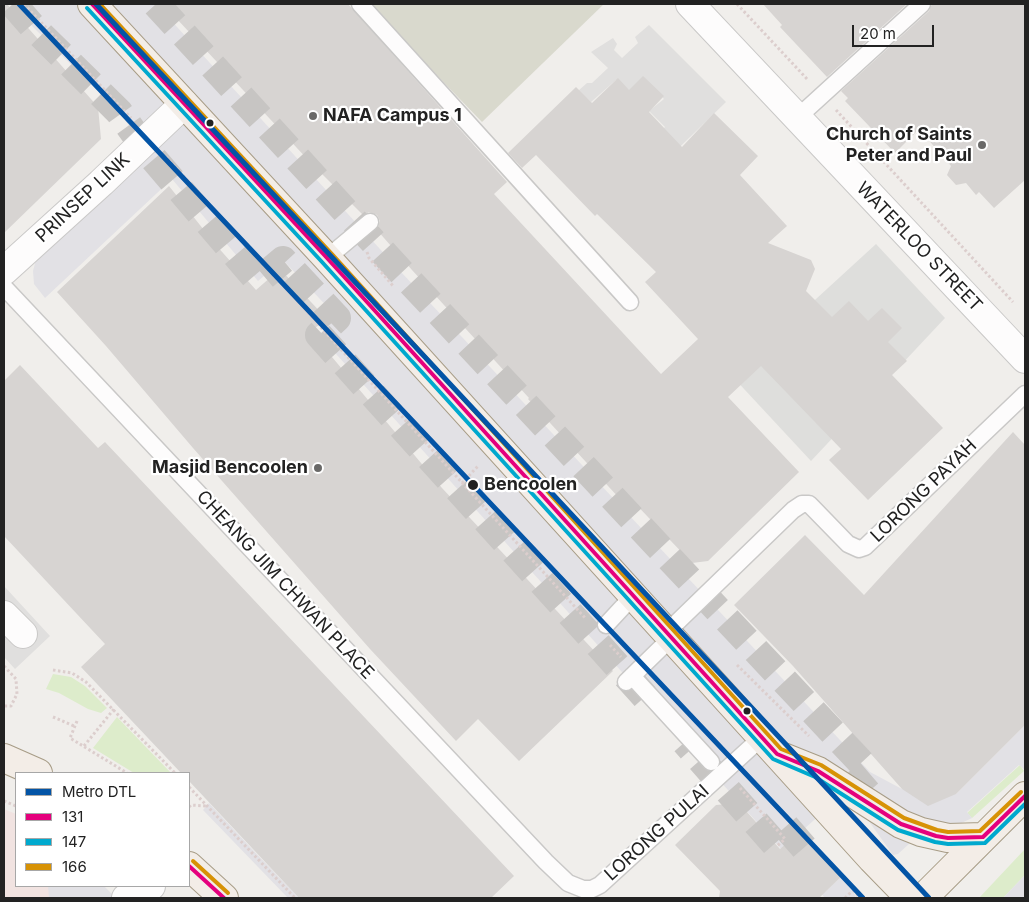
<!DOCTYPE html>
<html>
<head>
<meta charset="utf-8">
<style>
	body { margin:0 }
	#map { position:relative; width:1029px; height:902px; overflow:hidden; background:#f0eeeb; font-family:Inter,sans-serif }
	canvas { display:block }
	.frame { position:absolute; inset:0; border:5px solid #222; pointer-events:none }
	.legend { position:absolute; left:15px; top:772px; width:175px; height:115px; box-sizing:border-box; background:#fff; border:1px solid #a7a7a7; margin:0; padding:6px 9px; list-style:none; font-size:15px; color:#222 }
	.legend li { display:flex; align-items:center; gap:10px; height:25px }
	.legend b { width:25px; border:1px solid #a7a7a7 }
	.scale { position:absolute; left:852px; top:25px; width:82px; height:22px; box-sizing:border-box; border:2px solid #222; border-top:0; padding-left:6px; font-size:15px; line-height:18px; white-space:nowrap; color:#222; -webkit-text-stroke:4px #fff; paint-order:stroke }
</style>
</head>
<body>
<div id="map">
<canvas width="1029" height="902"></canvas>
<div class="frame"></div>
<ul class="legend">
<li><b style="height:6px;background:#0354a6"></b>Metro DTL</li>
<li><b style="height:6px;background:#e5007d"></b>131</li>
<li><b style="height:6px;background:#00a9ce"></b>147</li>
<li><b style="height:6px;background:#d79205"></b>166</li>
</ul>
<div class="scale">20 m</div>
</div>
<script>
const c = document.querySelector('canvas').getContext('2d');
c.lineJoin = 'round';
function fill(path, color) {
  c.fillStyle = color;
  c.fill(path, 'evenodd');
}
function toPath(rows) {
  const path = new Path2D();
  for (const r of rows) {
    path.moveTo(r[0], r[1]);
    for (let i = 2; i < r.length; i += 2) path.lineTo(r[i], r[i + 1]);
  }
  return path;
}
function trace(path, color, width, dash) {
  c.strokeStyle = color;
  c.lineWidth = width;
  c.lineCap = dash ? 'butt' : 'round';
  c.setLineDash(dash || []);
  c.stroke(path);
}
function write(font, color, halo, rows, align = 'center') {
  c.font = font + ' Inter,sans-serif';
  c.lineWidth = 4.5;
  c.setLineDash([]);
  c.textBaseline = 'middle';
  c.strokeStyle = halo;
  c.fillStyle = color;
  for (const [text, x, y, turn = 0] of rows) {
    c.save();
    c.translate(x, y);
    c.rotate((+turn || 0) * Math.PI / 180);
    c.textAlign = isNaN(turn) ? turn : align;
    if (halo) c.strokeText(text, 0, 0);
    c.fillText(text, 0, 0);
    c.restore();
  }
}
const commercial = toPath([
	[4,809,16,814,16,886,64,886,62,898,4,898]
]);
const religious = toPath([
	[876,244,945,318,811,461,732,376]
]);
const construction = toPath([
	[368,4,604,4,482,122]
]);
const grass = toPath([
	[53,674,71,677,85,686,107,708,101,713,88,709,59,693,46,689],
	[117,717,171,773,134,773,93,748],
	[1020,765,1024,771,972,818,967,813],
	[1025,849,1025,875,1003,898,979,898]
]);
const parking = toPath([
	[649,25,726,102,653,173,640,152,665,127,649,111,664,99,643,77,628,92,616,80,591,102,578,91,587,83,592,83,608,68,591,52,613,38,617,44,614,50,622,58,638,43,635,37],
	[4,586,50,636,15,669,4,657]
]);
const plaza = toPath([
	[13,4,156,4,401,272,870,772,902,789,956,794,1025,725,1025,770,1019,765,967,812,972,818,955,826,922,823,852,786,784,847,825,892,843,875,853,889,856,898,825,898,319,335,337,317,283,260,258,281,172,179,45,298,34,284,33,271,37,256,147,151,119,112,33,27],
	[209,803,253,850,299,898,288,898,203,810],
	[858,806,911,840,910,843,898,854,893,855],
	[1025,875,1025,898,1003,898],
	[48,886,104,886,113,895,111,898,49,898]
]);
const building = toPath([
	[4,4,7,4,98,107,101,139,4,233],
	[163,4,348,4,507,182,494,194,661,374,698,339,645,282,656,272,597,214,595,216,536,155,522,168,508,153,576,87,592,103,618,78,629,90,643,76,664,96,649,112,682,147,714,113,758,156,740,175,787,226,768,243,811,260,815,269,806,291,832,317,849,301,868,321,882,308,902,328,888,342,907,361,892,375,943,428,868,500,829,460,841,449,761,366,728,397,799,472,708,561,692,563,626,494,620,499,528,399,529,398,412,270,377,230,380,221,377,215,369,212,363,215,310,162],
	[763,4,907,4,827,77,780,27,782,25],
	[932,4,1025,4,1025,180,994,208,979,192,976,195,966,183,956,185,947,175,951,166,919,129,895,153,845,101,848,98,841,91,929,11],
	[169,186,215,244,256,290,280,269,326,318,311,332,442,488,613,671,519,761,478,719,456,741,370,649,193,448,106,346,57,292],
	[20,365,98,448,105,442,514,876,491,898,299,898,189,781,189,773,181,773,81,667,105,644,4,536,4,381],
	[1013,432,1025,445,1025,725,956,794,928,806,902,789,793,666,734,605,805,535,864,595],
	[739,803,780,849,802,830,843,875,819,898,719,898,720,891,675,845,716,805]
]);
const streetTunnel = toPath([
	[13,4,33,27,119,112,147,151,258,281,283,260,337,318,319,335,648,700],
	[156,4,401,272,870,772,780,850,685,742]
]);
const path = toPath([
	[24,4,131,118],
	[737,4,808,80],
	[836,110,1013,302],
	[166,157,586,619],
	[367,252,369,258,394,287],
	[462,483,479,465],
	[610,645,621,657],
	[737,665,809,736],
	[4,666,16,679,17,694,11,706,4,706],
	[53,670,72,673,86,682,175,773],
	[53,717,74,726],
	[77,721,70,738,127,773],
	[84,746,114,709],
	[189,787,295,898],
	[740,788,785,839,777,846],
	[4,801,16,806],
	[189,807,191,805,206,806],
	[853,890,860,898],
	[845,898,851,892]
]);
const lane = toPath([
	[360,4,630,302],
	[797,118,922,4],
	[327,258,370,222],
	[4,287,546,862,568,883,583,889,592,889,600,885,761,738],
	[606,625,632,597],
	[666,633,793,510,802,504,809,504,812,507,848,544,859,549,865,547,1025,394],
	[632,676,711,762],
	[626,682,671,638]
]);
const street = toPath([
	[690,4,1025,359],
	[4,271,101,183,184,104],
	[4,615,23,634],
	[126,898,151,886]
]);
const primary = toPath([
	[92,4,327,258,872,859,910,898],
	[783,757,818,771,901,824,921,832,948,838,983,837],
	[4,758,38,773],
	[189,866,224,898],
	[923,898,1025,796]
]);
const bus1 = toPath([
	[92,4,327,258,777,754,818,771,901,824,936,836,948,838,983,837,1025,796],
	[189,866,224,898]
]);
const bus2 = toPath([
	[87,8,322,262,773,759,815,777,898,830,935,842,948,844,985,843,1025,804]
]);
const bus3 = toPath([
	[100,4,332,254,781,749,821,765,904,818,937,830,948,832,980,831,1021,792],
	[193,861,228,893]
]);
const metro1 = toPath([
	[19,4,863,898],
	[96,4,929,898]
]);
const markers = [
	[313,116,5,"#6a6968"],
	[210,123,4.5,"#222"],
	[982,145,5,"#6a6968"],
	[318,468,5,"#6a6968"],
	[473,485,6,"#222"],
	[747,711,4.5,"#222"]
];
const poiNames = [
	["NAFA Campus 1",323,116,"left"],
	["Church of Saints",972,135],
	["Peter and Paul",972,156],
	["Masjid Bencoolen",308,468]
];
const streetNames = [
	["PRINSEP LINK",83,198,-43],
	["WATERLOO STREET",919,247,46],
	["LORONG PAYAH",924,491,-44],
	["CHEANG JIM CHWAN PLACE",285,585,47],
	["LORONG PULAI",657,833,-42]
];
const stopNames = [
	["Bencoolen",484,485]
];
fill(commercial, '#f1e3e1');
fill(religious, '#dededc');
fill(construction, '#d9d9cd');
fill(grass, '#ddeccb');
fill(parking, '#e0dfde');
fill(plaza, '#e2e1e5');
fill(building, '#d7d4d2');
trace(streetTunnel, '#c7c5c3', 28, [28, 14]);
trace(lane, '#c9c8c7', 19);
trace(street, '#c9c8c7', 30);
trace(primary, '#a79c86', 30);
trace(path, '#dccecd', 3, [2.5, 2.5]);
trace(lane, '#fdfcfc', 16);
trace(street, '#fdfcfc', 28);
trace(primary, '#f3ede7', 28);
trace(bus1, '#e5007d', 4);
trace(bus2, '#00a9ce', 4);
trace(bus3, '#d79205', 4);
trace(metro1, '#0354a6', 5);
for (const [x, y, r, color] of markers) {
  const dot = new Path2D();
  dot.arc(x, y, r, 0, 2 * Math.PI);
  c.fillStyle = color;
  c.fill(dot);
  trace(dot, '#fff', 2);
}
write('bold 18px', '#222', '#fff', poiNames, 'right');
write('18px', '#222', '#fff', streetNames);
write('bold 18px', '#222', '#fff', stopNames, 'left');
</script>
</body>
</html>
